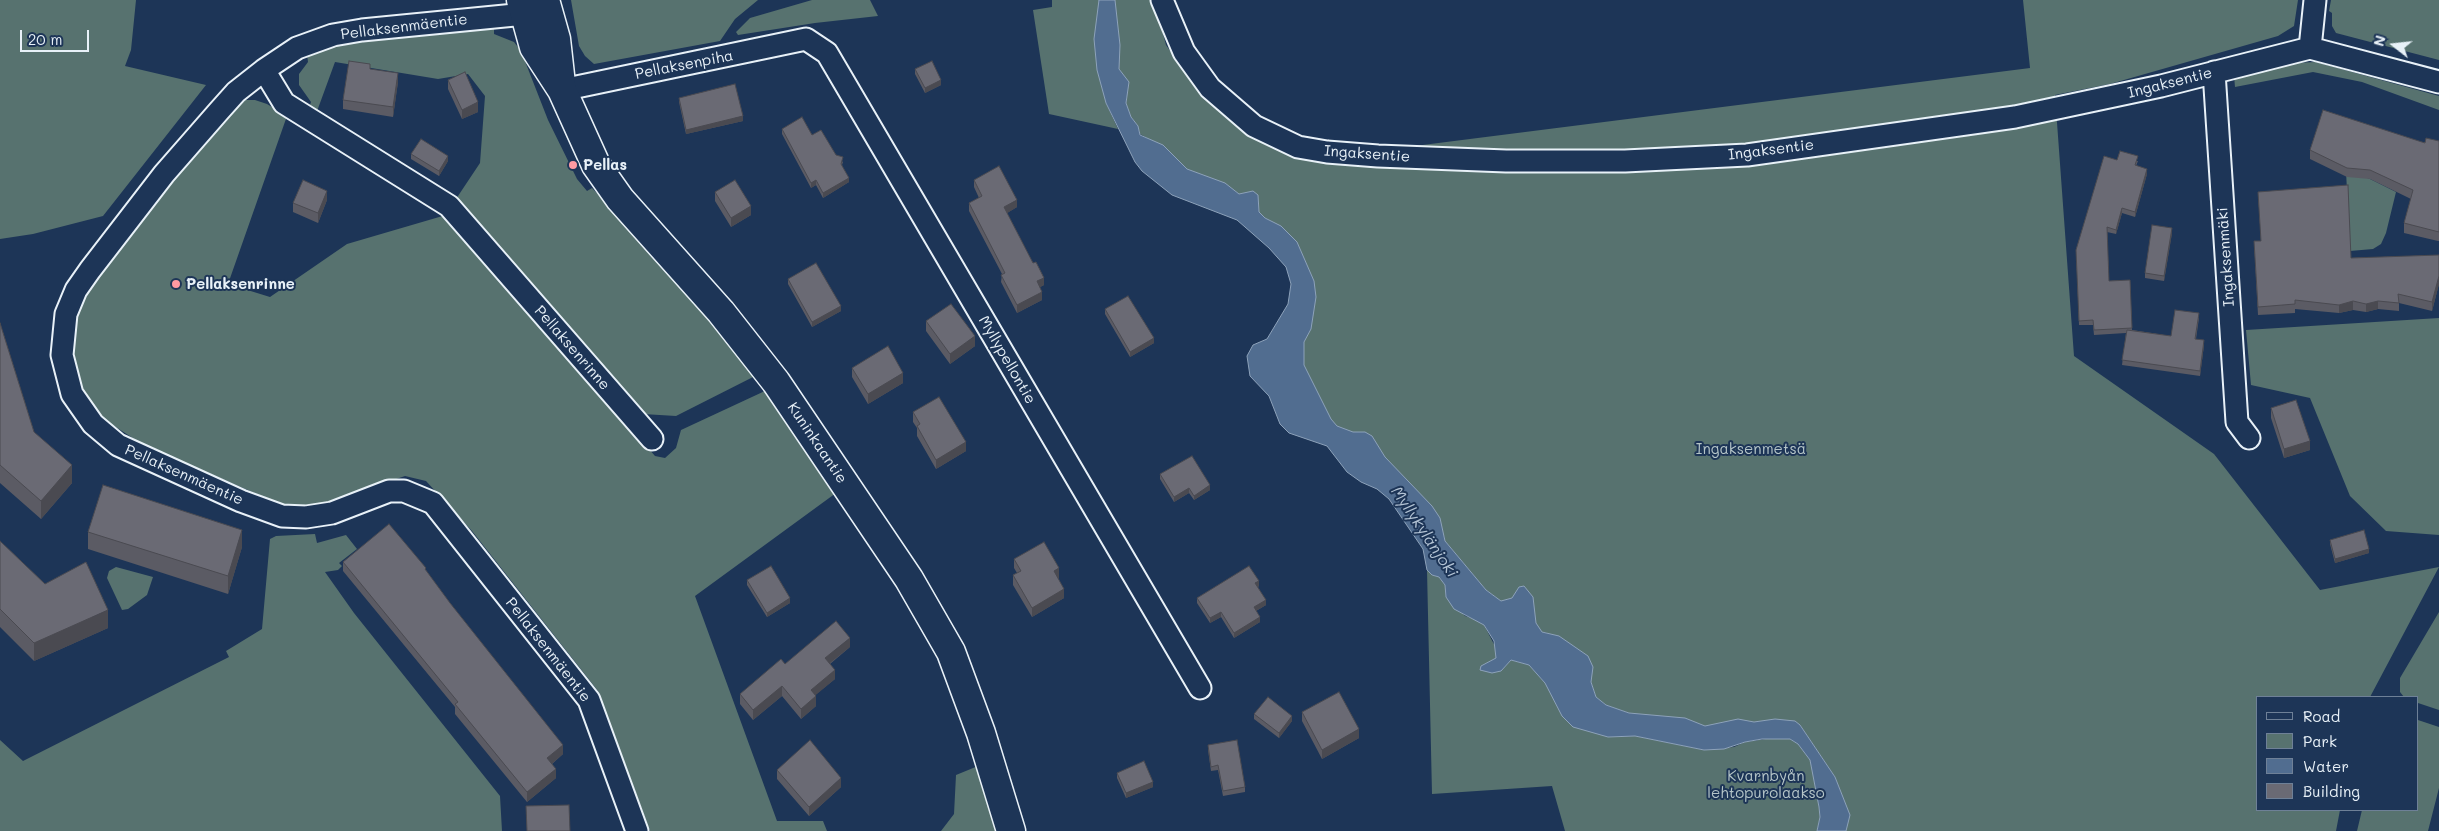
<!DOCTYPE html>
<html>
<head>
<meta charset="utf-8">
<style>
	body { margin:0 }
	#map { position:relative; width:2439px; height:831px; overflow:hidden; background:#1d3557; font-family:Mali,sans-serif }
	canvas { display:block }
	.legend { position:absolute; left:2256px; top:696px; width:162px; height:115px; box-sizing:border-box; background:#1d3557; border:1px solid #6e8097; margin:0; padding:6px 9px; list-style:none; font-size:15px; color:#e8f1f8 }
	.legend li { display:flex; align-items:center; gap:10px; height:25px }
	.legend b { width:25px; border:1px solid #6e8097 }
	.north { position:absolute; left:2369px; top:20px; width:50px; height:50px; -webkit-text-stroke:4px #1d3557; paint-order:stroke; rotate:286deg; font-size:14px; font-weight:700; line-height:20px; text-align:center; color:#e8f1f8 }
	.north::after { content:''; display:block; margin:auto; width:18px; height:22px; background:#e8f1f8; clip-path:polygon(50% 0,100% 100%,50% 72%,0 100%) }
	.scale { position:absolute; left:20px; top:30px; width:69px; height:22px; box-sizing:border-box; border:2px solid #e8f1f8; border-top:0; padding-left:6px; font-size:15px; line-height:18px; white-space:nowrap; color:#e8f1f8; -webkit-text-stroke:4px #1d3557; paint-order:stroke }
</style>
</head>
<body>
<div id="map">
<canvas width="2439" height="831"></canvas>
<ul class="legend">
<li><b style="height:6px;background:#1d3557"></b>Road</li>
<li><b style="height:14px;background:#57726f"></b>Park</li>
<li><b style="height:14px;background:#516d90"></b>Water</li>
<li><b style="height:14px;background:#6a6a74"></b>Building</li>
</ul>
<div class="north">N</div>
<div class="scale">20 m</div>
</div>
<script>
const c = document.querySelector('canvas').getContext('2d');
c.lineJoin = 'round';
function fill(path, color) {
  c.fillStyle = color;
  c.fill(path, 'evenodd');
}
function toPath(rows) {
  const path = new Path2D();
  for (const r of rows) {
    path.moveTo(r[0], r[1]);
    for (let i = 2; i < r.length; i += 2) path.lineTo(r[i], r[i + 1]);
  }
  return path;
}
function trace(path, color, width, dash) {
  c.strokeStyle = color;
  c.lineWidth = width;
  c.lineCap = dash ? 'butt' : 'round';
  c.setLineDash(dash || []);
  c.stroke(path);
}
function write(font, color, halo, rows, align = 'center') {
  c.font = font + ' Mali,sans-serif';
  c.lineWidth = 4;
  c.setLineDash([]);
  c.textBaseline = 'middle';
  c.strokeStyle = halo;
  c.fillStyle = color;
  for (const [text, x, y, turn = 0] of rows) {
    c.save();
    c.translate(x, y);
    c.rotate((+turn || 0) * Math.PI / 180);
    c.textAlign = isNaN(turn) ? turn : align;
    if (halo) c.strokeText(text, 0, 0);
    c.fillText(text, 0, 0);
    c.restore();
  }
}
const green = toPath([
	[0,0,136,0,131,50,125,66,206,85,103,216,33,234,0,239],
	[571,0,758,0,735,19,720,41,594,64,585,56,579,46],
	[812,0,870,0,878,16,815,23,738,35,736,32,750,18],
	[1052,0,1099,0,1106,103,1118,129,1049,114,1033,10,1052,7],
	[1104,0,1154,0,1166,45,1188,76,1218,111,1270,145,1391,149,2030,68,2023,0,2298,0,2294,26,2278,36,2110,84,2055,95,2074,356,2214,454,2320,590,2439,567,2370,697,2258,697,2258,810,2340,810,2336,831,1839,831,1843,799,1835,777,1800,725,1716,730,1629,713,1606,705,1596,697,1591,682,1547,633,1542,632,1509,602,1501,601,1486,590,1445,541,1444,536,1339,435,1297,365,1310,294,1276,224,1265,218,1259,212,1258,199,1239,194,1232,189,1185,170,1152,141,1140,134,1138,126,1131,117,1126,103,1127,97,1120,75],
	[2331,0,2439,0,2439,60,2336,33,2332,26,2332,13,2329,11],
	[494,27,494,34,514,42,521,51,548,120,577,179,587,191,592,188,673,273,759,374,676,416,643,414,454,202,480,163,485,96,468,74,438,79,335,62,316,114,309,108,311,102,299,85,299,74,308,62,307,54,357,38],
	[2316,62,2439,96,2439,110,2362,82,2313,72,2235,87,2234,76,2293,63],
	[242,100,255,100,267,104,287,116,228,284,270,297,347,244,446,215,655,456,665,458,676,448,681,430,767,390,836,493,695,596,777,821,823,821,827,831,650,831,598,691,472,531,426,481,405,476,318,506,282,505,142,444,105,420,84,391,71,360,72,324,87,286,169,182],
	[2346,171,2370,179,2396,192,2386,233,2381,244,2373,249,2350,251],
	[2439,318,2439,535,2386,531,2350,496,2310,398,2251,385,2246,330],
	[315,534,317,543,346,535,357,549,339,563,342,566,338,570,325,572,354,613,500,796,502,831,0,831,0,740,23,761,229,657,226,651,262,629,270,539,276,536],
	[116,567,153,577,147,595,128,609,122,610,107,578,109,571],
	[1427,570,1432,575,1439,577,1445,585,1446,597,1465,616,1477,620,1484,625,1497,650,1496,658,1485,664,1501,671,1511,660,1529,665,1545,683,1608,737,1635,736,1704,750,1734,747,1745,742,1779,737,1790,739,1798,744,1810,760,1817,788,1820,817,1817,831,1565,831,1552,786,1432,794],
	[2439,612,2439,710,2418,703,2418,697,2404,697,2400,692,2400,678],
	[2418,720,2439,727,2439,788,2428,831,2357,831,2362,810,2418,810],
	[978,766,997,831,941,831,954,814,956,775]
]);
const water = toPath([
	[1099,0,1115,0,1120,45,1119,69,1129,82,1126,103,1131,117,1138,126,1140,135,1163,145,1187,169,1225,183,1239,194,1253,191,1258,195,1259,212,1265,218,1281,226,1297,242,1314,281,1316,297,1311,329,1304,342,1304,365,1331,419,1337,426,1353,432,1365,432,1372,436,1385,457,1432,506,1440,518,1445,541,1486,590,1501,601,1512,598,1519,587,1524,586,1533,597,1536,623,1542,632,1559,636,1588,656,1593,667,1591,682,1596,697,1606,705,1629,713,1685,718,1705,726,1738,719,1754,722,1775,719,1795,721,1800,725,1835,777,1850,815,1846,831,1817,831,1820,817,1819,807,1810,760,1798,744,1790,739,1762,739,1745,742,1724,749,1704,750,1635,736,1608,737,1573,727,1562,716,1545,683,1529,665,1511,660,1501,671,1492,673,1480,670,1481,666,1496,658,1494,641,1484,625,1454,609,1446,597,1445,585,1439,577,1432,575,1427,570,1423,549,1389,499,1377,489,1361,482,1347,472,1327,446,1289,433,1280,424,1269,396,1250,376,1247,356,1253,345,1267,339,1288,304,1291,284,1286,267,1269,248,1237,220,1172,195,1142,171,1135,162,1106,103,1097,70,1094,39,1099,0]
]);
const minor = toPath([
	[1162,0,1184,52,1210,88,1254,126,1298,147,1327,152,1378,156,1506,161,1625,161,1747,155,2015,117,2161,86,2310,48,2439,82],
	[540,10,525,14,362,30,333,35,297,48,264,70,236,92,219,111,164,174,90,270,76,290,66,314,62,355,72,394,93,424,118,445,241,501,282,516,306,517,332,513,389,491,404,491,433,503,589,700,637,831],
	[2310,48,2315,0],
	[264,70,284,103,449,206,652,439],
	[2214,72,2237,422,2249,438],
	[562,90,806,39,827,53,1200,688]
]);
const secondary = toPath([
	[521,0,534,47,562,90,596,165,620,199,721,312,776,382,909,579,951,652,981,733,1011,831],
	[545,0,556,39,561,84]
]);
const wall = toPath([
	[370,69,398,82,393,117,343,109,343,100],
	[915,69,941,85,925,93,915,74],
	[448,80,478,112,462,119,448,89],
	[679,98,743,121,686,134,679,102],
	[782,129,812,135,843,162,842,165,849,182,823,198,816,185,811,188,782,134],
	[2439,141,2439,241,2438,241,2404,233,2404,223,2411,199,2370,179,2347,177,2310,159,2310,150],
	[411,154,448,161,439,176,411,159],
	[2117,160,2138,161,2136,166,2147,174,2135,217,2122,213,2116,234,2107,232,2109,281,2130,280,2132,330,2171,336,2199,318,2196,339,2204,345,2200,376,2122,365,2126,333,2094,335,2093,325,2079,325,2076,250],
	[974,180,1017,207,1007,213,1044,285,1040,287,1042,300,1017,313,1001,282,1002,274,969,211,969,203,979,198,974,187],
	[715,192,751,215,731,227,715,201],
	[2258,192,2351,258,2439,255,2439,284,2432,311,2399,303,2399,311,2378,309,2366,312,2353,310,2339,313,2295,309,2295,313,2258,315,2254,241,2261,241],
	[327,200,318,223,293,212,293,203],
	[2172,233,2164,281,2145,278,2145,273],
	[788,279,841,311,812,327,788,284],
	[1105,309,1154,343,1130,357,1105,314],
	[926,321,975,346,950,364,926,331],
	[0,323,34,432,72,483,41,519,0,483],
	[852,368,903,383,868,404,852,377],
	[2271,408,2310,450,2284,458,2271,418],
	[913,412,966,451,936,469,917,436,917,428,913,422],
	[1160,474,1210,490,1194,500,1189,493,1174,502,1160,479],
	[88,532,242,547,228,594,88,549],
	[2330,540,2369,553,2335,563,2330,544],
	[0,541,45,584,108,628,34,661,0,627],
	[1014,559,1059,578,1058,578,1064,598,1032,617,1013,585,1013,575,1017,573,1014,568],
	[343,562,426,571,450,603,563,754,552,764,556,778,527,802,455,714,455,707,343,571],
	[747,580,790,603,767,617,747,585],
	[1259,586,1258,587,1266,605,1256,611,1260,622,1234,638,1221,617,1210,623,1197,603,1197,598],
	[850,647,830,664,835,679,815,695,816,706,801,719,782,696,753,720,740,704,740,694,785,664],
	[1302,712,1359,738,1322,759,1302,721],
	[1254,714,1292,721,1279,738,1254,719],
	[1208,745,1245,787,1245,792,1223,796,1218,770,1211,771,1208,750],
	[777,770,841,787,809,816,777,779],
	[1117,773,1153,787,1126,798,1117,778]
]);
const shadedWall = toPath([
	[398,73,398,82,393,117,393,107],
	[941,80,941,85,925,93,925,88],
	[478,102,478,112,462,119,462,110],
	[743,116,743,121,686,134,686,130],
	[448,156,448,161,439,176,439,171],
	[2147,169,2147,174,2135,217,2135,212],
	[849,178,849,182,823,198,823,193],
	[816,180,816,185,811,188,811,183],
	[327,191,327,200,318,223,318,213],
	[1017,200,1017,207,1004,215,1004,207],
	[751,206,751,215,731,227,731,218],
	[2122,208,2122,213,2116,234,2116,230],
	[2172,228,2172,233,2164,281,2164,276],
	[2439,276,2439,284,2432,311,2432,302],
	[1044,278,1044,285,1037,289,1037,281],
	[1042,292,1042,300,1017,313,1017,305],
	[2353,301,2353,310,2339,313,2339,305],
	[2378,301,2378,309,2366,312,2366,304],
	[841,306,841,311,812,327,812,322],
	[975,336,975,346,950,364,950,354],
	[1154,338,1154,343,1130,357,1130,352],
	[2204,340,2204,345,2200,376,2200,371],
	[903,373,903,383,868,404,868,394],
	[2310,441,2310,450,2284,458,2284,449],
	[966,442,966,451,936,469,936,460],
	[72,465,72,483,41,519,41,501],
	[1210,485,1210,490,1194,500,1194,496],
	[1189,488,1189,493,1174,502,1174,497],
	[242,530,242,547,228,594,228,576],
	[2369,549,2369,553,2335,563,2335,559],
	[1059,568,1059,578,1054,581,1054,571],
	[1259,581,1259,586,1255,588,1255,583],
	[1064,589,1064,598,1032,617,1032,608],
	[790,598,790,603,767,617,767,613],
	[1266,600,1266,605,1254,612,1254,607],
	[108,610,108,628,34,661,34,643],
	[1221,612,1221,617,1210,623,1210,618],
	[1260,617,1260,622,1234,638,1234,633],
	[850,638,850,647,825,667,825,658],
	[835,670,835,679,811,699,811,690],
	[782,686,782,696,753,720,753,710],
	[816,696,816,706,801,719,801,709],
	[1292,716,1292,721,1279,738,1279,733],
	[1359,729,1359,738,1322,759,1322,750],
	[563,745,563,754,547,768,547,758],
	[556,769,556,778,527,802,527,792],
	[841,778,841,787,809,816,809,807],
	[1153,782,1153,787,1126,798,1126,793]
]);
const building = toPath([
	[349,61,370,64,370,69,398,73,393,107,343,100,349,61],
	[932,61,941,80,925,88,915,69,932,61],
	[465,72,478,102,462,110,448,80,465,72],
	[735,84,743,116,686,130,679,98,735,84],
	[2323,110,2425,143,2426,138,2439,141,2439,232,2404,223,2413,190,2370,170,2347,168,2310,150,2323,110],
	[802,117,812,135,821,130,836,155,843,157,841,164,849,178,823,193,816,180,811,183,782,129,802,117],
	[421,139,448,156,439,171,411,154,421,139],
	[2120,151,2138,156,2135,165,2147,169,2135,212,2122,208,2116,230,2107,227,2109,281,2130,280,2132,328,2094,330,2093,320,2079,321,2076,250,2104,156,2117,160,2120,151],
	[999,166,1017,200,1004,207,1033,263,1036,262,1044,278,1037,281,1042,292,1017,305,1001,275,1005,273,969,203,982,196,974,180,999,166],
	[303,180,327,191,318,213,293,203,303,180],
	[735,180,751,206,731,218,715,192,735,180],
	[2348,185,2351,258,2439,255,2439,276,2432,302,2398,294,2399,303,2378,301,2366,304,2353,301,2339,305,2295,300,2295,304,2258,307,2254,241,2261,241,2258,192,2348,185],
	[2152,225,2172,228,2164,276,2145,273,2152,225],
	[816,263,841,306,812,322,788,279,816,263],
	[1128,296,1154,338,1130,352,1105,309,1128,296],
	[951,304,975,336,950,354,926,321,951,304],
	[2175,310,2199,313,2195,339,2204,340,2200,371,2122,360,2127,330,2171,336,2175,310],
	[0,323,34,432,72,465,41,501,0,465,0,323],
	[888,346,903,373,868,394,852,368,888,346],
	[939,397,966,442,936,460,917,426,920,424,913,412,939,397],
	[2296,400,2310,441,2284,449,2271,408,2296,400],
	[1192,456,1210,485,1194,496,1189,488,1174,497,1160,474,1192,456],
	[103,485,242,530,228,576,88,532,103,485],
	[389,524,426,568,425,569,450,603,563,745,547,758,556,769,527,792,455,704,458,702,343,562,389,524],
	[2364,530,2369,549,2335,559,2330,540,2364,530],
	[0,541,45,584,86,562,108,610,34,643,0,609,0,541],
	[1044,542,1059,568,1054,571,1064,589,1032,608,1013,575,1021,571,1014,559,1044,542],
	[771,566,790,598,767,613,747,580,771,566],
	[1249,566,1259,581,1255,583,1266,600,1254,607,1260,617,1234,633,1221,612,1210,618,1197,598,1249,566],
	[836,621,850,638,825,658,835,670,811,690,816,696,801,709,782,686,753,710,740,694,781,659,785,664,836,621],
	[1339,692,1359,729,1322,750,1302,712,1339,692],
	[1268,697,1292,716,1279,733,1254,714,1268,697],
	[810,740,841,778,809,807,777,770,810,740],
	[1237,740,1245,787,1223,791,1218,765,1211,767,1208,745,1237,740],
	[1144,761,1153,782,1126,793,1117,773,1144,761],
	[569,805,570,831,527,831,526,806,569,805]
]);
const markers = [
	[573,165,5,"#ff9aa2"],
	[176,284,5,"#ff9aa2"]
];
const streetNames = [
	["Pellaksenmäentie",404,27,-7],
	["Pellaksenpiha",684,65,-11],
	["Ingaksentie",2170,83,-14],
	["Ingaksentie",1771,150,-7],
	["Ingaksentie",1367,154,4],
	["Ingaksenmäki",2226,257,-94],
	["Pellaksenrinne",572,348,49],
	["Myllypellontie",1007,360,60],
	["Kuninkaantie",817,443,56],
	["Pellaksenmäentie",184,475,24],
	["Pellaksenmäentie",548,650,52]
];
const poiNames = [
	["Pellas",583,165],
	["Pellaksenrinne",186,284]
];
const parkNames = [
	["Ingaksenmetsä",1751,449],
	["Kvarnbyån",1766,776],
	["lehtopurolaakso",1766,793]
];
const waterNames = [
	["Myllykylänjoki",1424,532,56]
];
fill(green, '#57726f');
fill(water, '#516d90');
trace(water, '#8da2ba', 1);
trace(minor, '#e8f1f8', 25);
trace(secondary, '#e8f1f8', 31);
trace(minor, '#1d3557', 21);
trace(secondary, '#1d3557', 28);
fill(wall, '#5b5b64');
fill(shadedWall, '#4a4a51');
fill(building, '#6a6a74');
trace(building, '#4a4a51', 1);
for (const [x, y, r, color] of markers) {
  const dot = new Path2D();
  dot.arc(x, y, r, 0, 2 * Math.PI);
  c.fillStyle = color;
  c.fill(dot);
  trace(dot, '#1d3557', 2);
}
write('15px', '#e8f1f8', '#1d3557', streetNames);
write('bold 15px', '#e8f1f8', '#1d3557', poiNames, 'left');
write('15px', '#b5c5c8', '#1d3557', parkNames);
write('italic 16px', '#b3c3d4', '#1d3557', waterNames);
</script>
</body>
</html>
